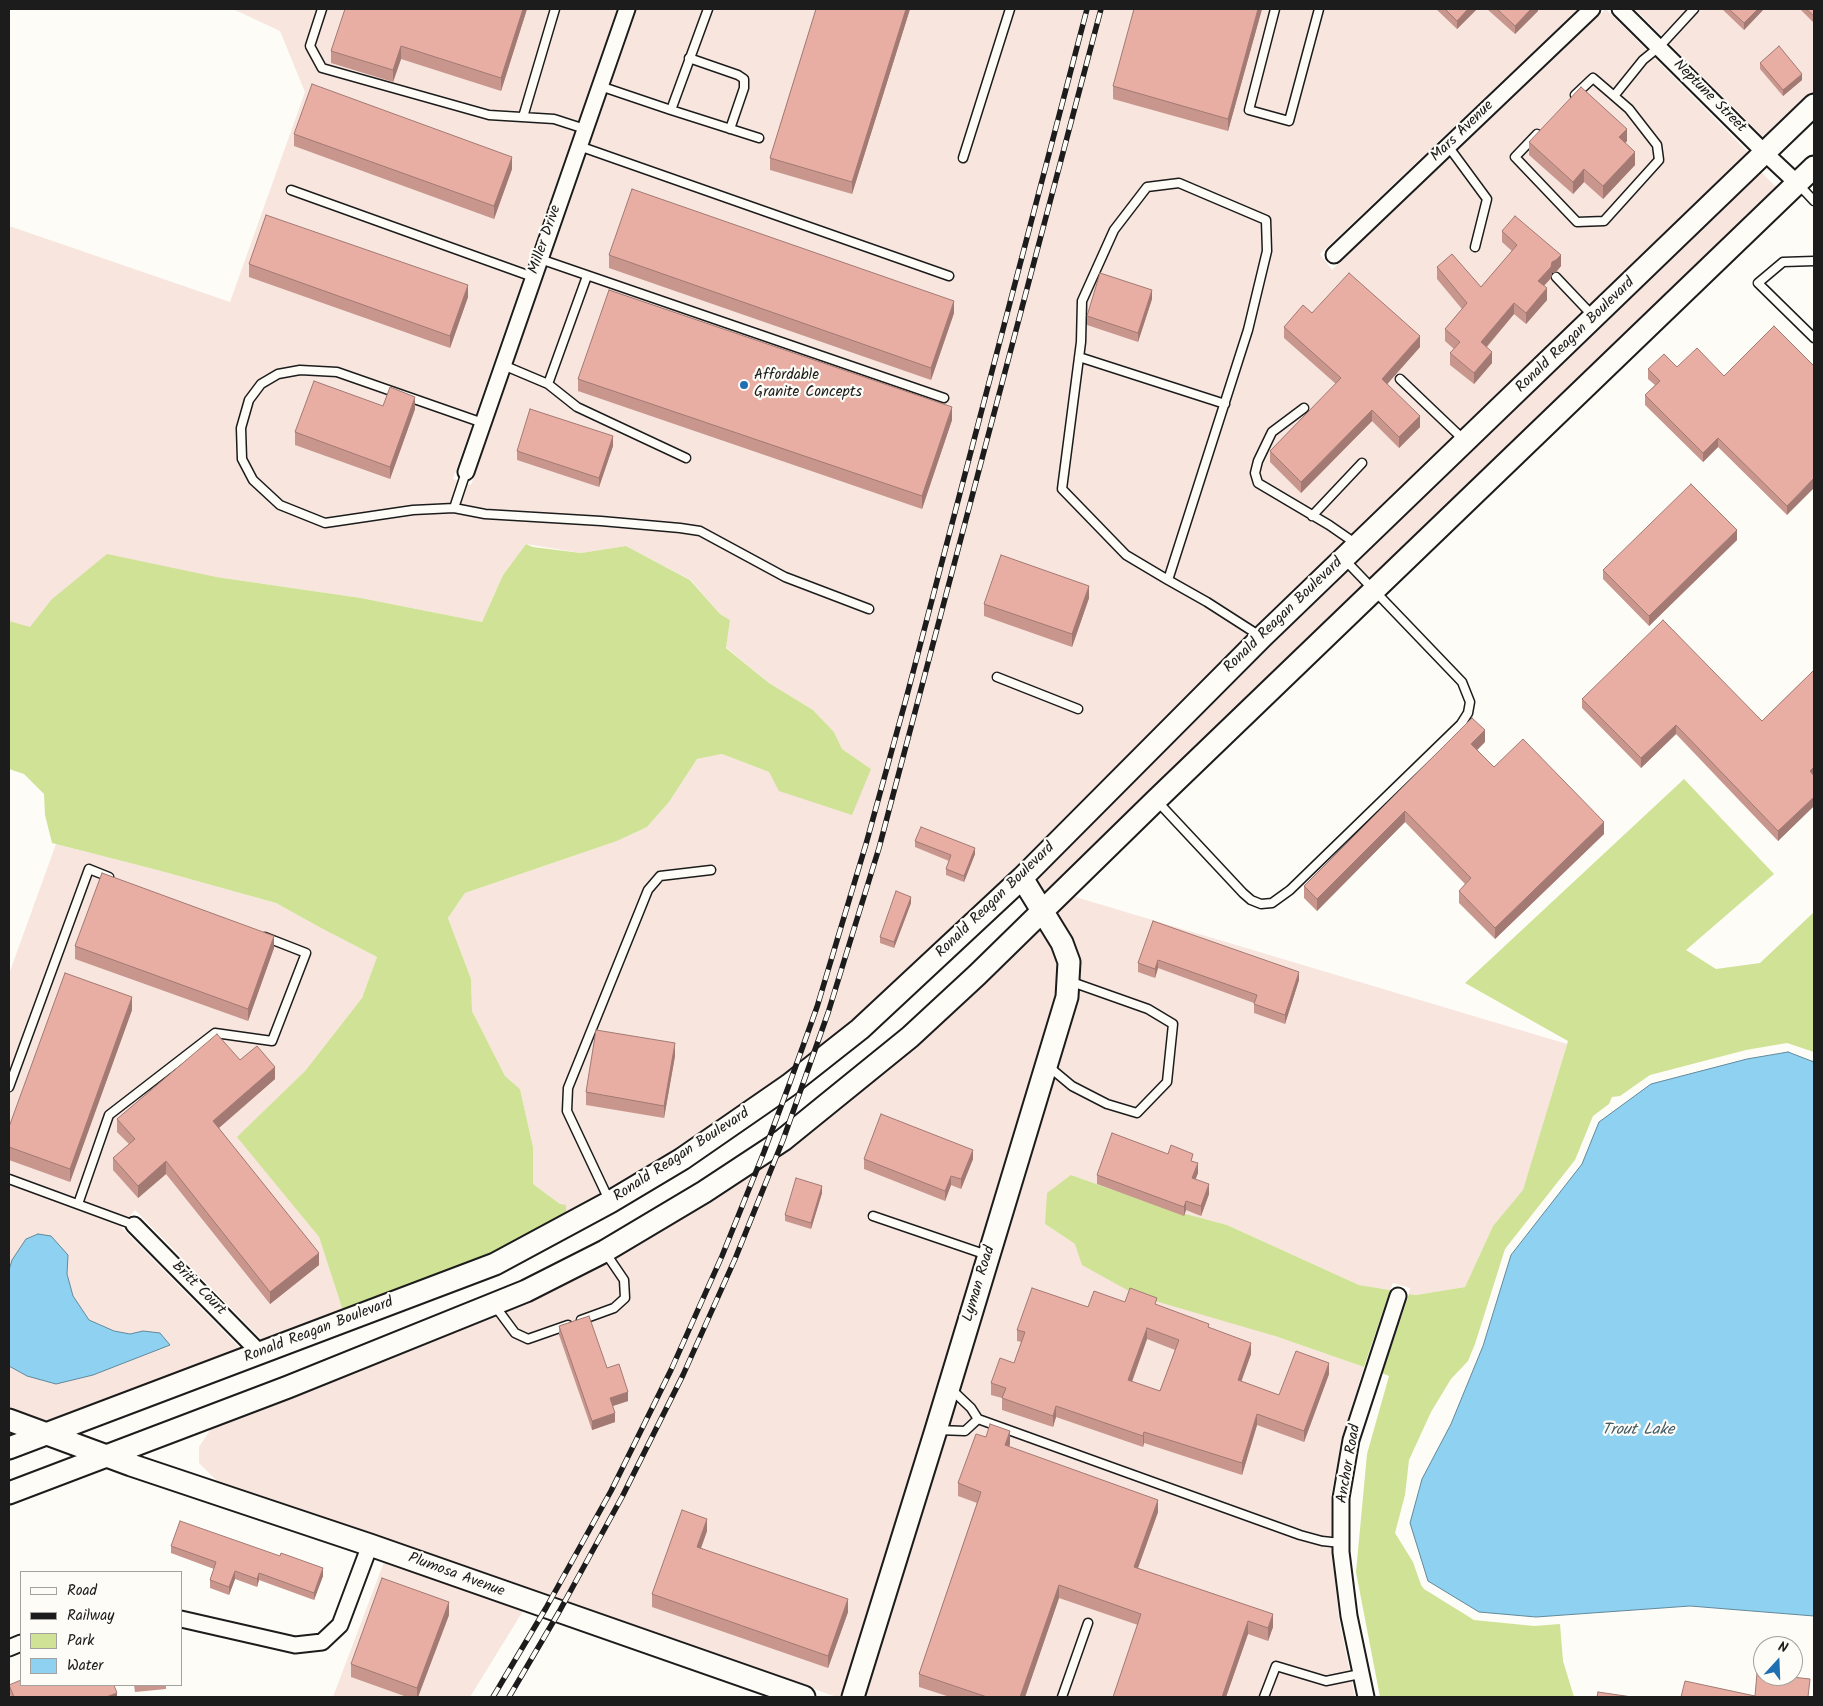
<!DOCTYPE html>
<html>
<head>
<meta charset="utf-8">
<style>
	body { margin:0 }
	#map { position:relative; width:1823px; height:1706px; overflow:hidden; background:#fdfcf7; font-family:Kalam,sans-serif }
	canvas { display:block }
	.frame { position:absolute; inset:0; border:10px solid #1c1c1c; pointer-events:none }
	.legend { position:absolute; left:20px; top:1571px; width:162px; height:115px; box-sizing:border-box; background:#fdfcf7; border:1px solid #a3a29f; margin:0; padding:6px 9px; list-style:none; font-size:15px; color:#1c1c1c }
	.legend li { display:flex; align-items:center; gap:10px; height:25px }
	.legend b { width:25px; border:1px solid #a3a29f }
	.north { position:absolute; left:1753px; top:1636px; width:50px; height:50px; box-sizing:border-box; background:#fdfcf7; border:1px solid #a3a29f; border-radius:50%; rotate:20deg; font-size:14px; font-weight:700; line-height:20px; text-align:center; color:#1c1c1c }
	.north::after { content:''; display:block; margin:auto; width:18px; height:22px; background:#1f6fb2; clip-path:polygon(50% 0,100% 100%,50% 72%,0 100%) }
</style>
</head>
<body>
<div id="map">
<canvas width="1823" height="1706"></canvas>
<div class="frame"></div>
<ul class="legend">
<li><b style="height:6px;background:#fdfcf7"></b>Road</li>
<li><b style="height:6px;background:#1c1c1c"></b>Railway</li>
<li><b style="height:14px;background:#d0e296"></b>Park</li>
<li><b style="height:14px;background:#8fd1f0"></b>Water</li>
</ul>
<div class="north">N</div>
</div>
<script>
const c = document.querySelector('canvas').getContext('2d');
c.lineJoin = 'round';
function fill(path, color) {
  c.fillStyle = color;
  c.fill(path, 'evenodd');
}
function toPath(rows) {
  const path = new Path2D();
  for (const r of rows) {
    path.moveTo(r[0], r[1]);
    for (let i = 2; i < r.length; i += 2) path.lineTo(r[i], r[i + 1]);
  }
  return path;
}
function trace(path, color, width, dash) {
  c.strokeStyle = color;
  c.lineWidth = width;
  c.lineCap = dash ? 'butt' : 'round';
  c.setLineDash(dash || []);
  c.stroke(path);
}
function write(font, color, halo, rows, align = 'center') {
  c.font = font + ' Kalam,sans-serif';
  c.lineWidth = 4.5;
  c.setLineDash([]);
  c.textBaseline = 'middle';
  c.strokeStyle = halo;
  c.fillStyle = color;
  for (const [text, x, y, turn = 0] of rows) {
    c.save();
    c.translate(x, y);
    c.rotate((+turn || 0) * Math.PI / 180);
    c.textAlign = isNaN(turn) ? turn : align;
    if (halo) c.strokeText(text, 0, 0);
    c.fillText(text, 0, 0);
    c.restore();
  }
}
const built = toPath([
	[233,9,617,9,453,479,471,485,637,9,1578,9,1320,254,1332,270,1606,9,1751,155,1256,629,1016,869,855,1021,785,1076,678,1150,566,1215,560,1204,533,1184,533,1147,520,1089,505,1076,472,1011,471,979,448,918,465,893,617,841,647,827,669,802,697,759,722,754,769,772,776,784,871,769,842,749,834,732,813,710,769,683,726,647,730,620,720,614,691,580,626,546,581,553,526,544,503,575,482,622,361,598,216,577,51,600,30,628,9,621,9,226,230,302,305,92,280,31],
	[1635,9,1814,9,1814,92,1766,140],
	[1761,172,1778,189,1045,895,1035,879,1268,645,1398,519,1472,450],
	[56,844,161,871,276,903,321,928,377,957,362,998,305,1071,238,1137,319,1237,343,1311,264,1342,135,1210,121,1227,242,1350,48,1423,9,1409,9,1366,27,1376,143,1331,130,1334,114,1331,89,1320,73,1296,67,1274,68,1255,12,1260,9,1270,9,974],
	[1072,896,1567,1044,1523,1191,1493,1226,1465,1287,1416,1295,1409,1294,1410,1288,1393,1283,1390,1290,1359,1285,1227,1225,1164,1208,1071,1175,1045,1224,1075,1244,1275,1336,1364,1367,1342,1437,1331,1496,1332,1554,1339,1619,1355,1697,864,1697,1076,1000,1070,937,1056,912],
	[1040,927,1053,949,1059,965,1057,996,927,1427,844,1697,837,1697,218,1482,199,1463,199,1447,213,1426,291,1398,529,1301,708,1201],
	[384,1562,523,1611,470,1697,333,1697]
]);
const green = toPath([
	[526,544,533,547,581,553,626,546,690,580,720,614,730,620,726,648,769,683,813,710,834,732,842,749,871,769,852,815,779,791,769,772,722,754,697,759,669,802,647,827,617,841,465,893,448,918,471,979,472,1011,505,1076,520,1089,533,1147,533,1184,560,1204,566,1205,566,1215,492,1255,343,1311,319,1237,237,1137,305,1071,362,998,377,957,321,928,276,903,161,871,52,843,45,815,44,794,24,774,9,769,9,621,30,627,51,600,107,554,216,577,361,598,482,622,503,575],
	[1684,779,1774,874,1686,950,1716,969,1760,963,1814,912,1814,1052,1787,1043,1746,1050,1650,1075,1620,1096,1612,1097,1609,1104,1593,1116,1575,1160,1505,1249,1475,1344,1468,1361,1451,1379,1431,1412,1409,1460,1405,1495,1395,1533,1413,1562,1421,1585,1424,1589,1474,1620,1534,1626,1560,1624,1563,1661,1574,1697,1380,1697,1356,1572,1367,1454,1389,1376,1382,1373,1409,1294,1416,1295,1465,1287,1493,1226,1523,1190,1568,1041,1465,983],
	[1071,1175,1164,1208,1227,1225,1359,1285,1390,1290,1364,1367,1275,1336,1138,1296,1082,1265,1075,1244,1045,1224,1047,1193]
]);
const water = toPath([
	[1788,1052,1814,1062,1814,1616,1690,1606,1536,1617,1479,1612,1428,1581,1410,1523,1422,1479,1451,1424,1483,1346,1511,1255,1582,1164,1599,1122,1651,1084,1747,1059,1788,1052],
	[38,1234,51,1236,68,1255,67,1274,73,1296,89,1320,114,1331,130,1334,143,1331,160,1333,170,1345,93,1375,56,1384,27,1376,9,1366,9,1270,12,1260,26,1239,38,1234]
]);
const lane = toPath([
	[322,9,310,46,322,68,489,115,554,119,585,129],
	[1275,9,1249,110,1289,121,1319,9],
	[689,58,738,75,744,79,744,88,730,129],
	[600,86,671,110,708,9],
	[1575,95,1593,78,1614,96],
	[671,110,759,138],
	[523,117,555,9],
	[1537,134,1515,157,1577,222,1604,221,1659,160,1657,145,1629,109,1614,96,1643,60,1659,47,1694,9],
	[579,146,949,276],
	[1448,146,1487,199,1475,247],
	[963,158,1010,9],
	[1799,185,1814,201],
	[291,190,533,277],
	[540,259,944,398],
	[1814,261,1783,262,1758,283,1814,338],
	[1556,277,1593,316],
	[1079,357,1225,404],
	[503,365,548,384,587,276],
	[1400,379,1465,441],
	[548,384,577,407,686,458],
	[1304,408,1272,432,1258,461,1255,473,1258,483,1329,525,1355,543],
	[466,472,454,508,413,510,325,523,280,505,253,480,242,459,241,428,249,400,261,384,278,374,300,370,337,372,483,423],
	[454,508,485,514,601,521,680,528,700,531,785,577,869,609],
	[1312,516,1362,463],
	[1168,580,1248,330,1267,251,1266,220,1179,183,1147,187,1114,230,1082,301,1081,342,1062,489,1126,555,1168,580,1207,602,1260,636],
	[997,677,1078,709],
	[1157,801,1243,893,1251,900,1261,904,1272,903,1290,890,1461,724,1468,713,1470,702,1462,682,1345,560],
	[1048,1066,1072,1086,1107,1104,1137,1113,1167,1082,1173,1024,1148,1009,1069,981],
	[9,1087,89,869,109,877],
	[9,1179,134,1225],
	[609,1200,567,1111,568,1088,648,890,660,876,711,870],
	[78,1204,109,1115,215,1033,272,1041,306,953,265,937],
	[873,1216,987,1255],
	[495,1306,515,1333,528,1339,568,1325],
	[581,1320,614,1308,625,1298,624,1280,605,1252],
	[951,1389,971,1408,978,1419,1300,1535,1322,1541,1341,1543],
	[938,1430,965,1431,978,1419],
	[1062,1697,1088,1623],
	[1264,1697,1276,1666,1326,1681,1360,1674]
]);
const street = toPath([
	[1620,9,1766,154,1798,184],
	[1334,255,1592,9],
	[466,472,627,9],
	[134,1225,261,1354],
	[181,1619,295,1645,322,1642,340,1625,370,1545],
	[9,1648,21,1643],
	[1366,1697,1349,1616,1341,1552,1341,1498,1351,1440,1398,1296]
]);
const secondary = toPath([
	[9,1420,131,1465,370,1545,804,1697],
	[9,1448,495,1264,610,1202,682,1159,789,1085,860,1029,1022,878,1262,637,1814,105],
	[9,1493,288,1387,526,1291,605,1251,704,1192,783,1140,910,1037,977,975,1156,800,1814,167],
	[853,1697,936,1430,1067,997,1069,962,1062,943,1022,878]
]);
const rail = toPath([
	[493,1697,546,1608,611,1491,671,1370,722,1256,764,1152,789,1085,817,1007,866,844,906,699,1087,9],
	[509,1697,559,1612,622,1497,683,1375,735,1259,783,1140,828,1013,879,848,1101,9]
]);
const wall = toPath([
	[527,9,501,91,401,59,393,82,331,63,331,51],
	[816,9,910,9,852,194,770,170,770,158],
	[1262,9,1228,131,1113,99,1113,86],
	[1436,9,1477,9,1457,29],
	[1487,9,1538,9,1538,11,1515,34],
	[1722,9,1763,9,1763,10,1744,30],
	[1801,9,1814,9,1814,23,1801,10],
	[1760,63,1802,80,1783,96,1760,69],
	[294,134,512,169,494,219,294,146],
	[1627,141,1625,143,1635,165,1603,199,1584,182,1573,194,1529,155,1529,142],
	[1502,231,1561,266,1556,272,1552,273,1551,278,1544,286,1547,300,1526,324,1514,314,1487,347,1492,363,1474,384,1450,365,1450,353,1454,349,1445,341,1445,329,1462,309,1437,279,1437,267,1481,287,1512,251,1502,242],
	[609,255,954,313,931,380,609,268],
	[249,264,468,297,450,348,249,277],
	[1152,299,1138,342,1087,325,1087,316],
	[1312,313,1420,347,1387,384,1420,427,1399,448,1372,421,1301,493,1270,462,1270,451,1336,384,1284,338,1284,327],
	[1814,366,1787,515,1718,447,1703,462,1645,405,1645,395,1655,385,1648,379,1648,369,1677,367,1724,376],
	[578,379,952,420,922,509,578,391],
	[383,406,415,409,390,479,295,445,295,432],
	[613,446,599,487,517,460,517,451],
	[1737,540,1649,626,1603,579,1603,570],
	[1089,598,1072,647,984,616,984,604],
	[1814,670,1814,806,1778,841,1676,734,1641,768,1582,708,1582,699,1762,721],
	[1485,742,1477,750,1494,767,1604,834,1495,939,1459,903,1459,891,1465,884,1405,822,1317,911,1304,898,1304,886],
	[915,841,975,854,964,882,946,875,946,869,949,861,915,847],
	[911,903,894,948,880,943,880,937],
	[1153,921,1299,980,1285,1024,1254,1013,1254,1003,1158,968,1155,978,1138,972,1138,963],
	[75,946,274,948,248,1021,75,959],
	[132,1010,70,1182,9,1160,9,1127],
	[675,1056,664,1118,586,1105,586,1092],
	[240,1060,275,1079,219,1128,319,1265,270,1304,166,1174,138,1198,113,1170,113,1158,129,1144,117,1132,117,1119],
	[1168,1154,1193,1162,1198,1173,1195,1180,1209,1194,1201,1216,1186,1210,1184,1216,1097,1184,1097,1175],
	[864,1159,973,1159,961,1189,951,1185,945,1201,864,1169],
	[822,1193,811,1229,785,1221,785,1215],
	[1125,1302,1157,1305,1209,1327,1251,1354,1241,1381,1279,1395,1329,1374,1304,1442,1257,1425,1242,1475,1144,1443,1143,1447,1056,1417,1053,1427,1002,1410,1002,1398,991,1395,991,1383,1014,1363,1021,1342,1017,1341,1017,1330],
	[1147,1339,1175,1350,1160,1391,1132,1382],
	[559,1326,607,1368,628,1401,612,1406,615,1422,592,1430,559,1335],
	[986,1437,1010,1444,1009,1447,1158,1512,1138,1568,1273,1627,1268,1641,1248,1634,1226,1697,1113,1697,1138,1625,1059,1598,1025,1697,950,1697,919,1687,919,1674,977,1503,958,1496,958,1483],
	[707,1531,701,1548,848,1612,828,1668,652,1607,652,1594],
	[171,1546,323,1576,314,1600,259,1580,257,1587,235,1579,229,1595,210,1588,210,1580,214,1569,171,1553],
	[449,1615,418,1697,407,1697,351,1677,351,1664],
	[9,1685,117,1697,11,1697,9,1693],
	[134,1685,166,1685,166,1689,135,1692]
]);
const shadedWall = toPath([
	[523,9,527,9,501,91,501,78],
	[906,9,910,9,852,194,852,182],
	[1258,9,1262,9,1228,131,1228,119],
	[1468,9,1477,9,1457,29,1457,21],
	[1531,9,1538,9,1538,11,1515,34,1515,26],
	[1758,9,1763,9,1763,10,1744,30,1744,23],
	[401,46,401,59,393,82,393,70],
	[1802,74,1802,80,1783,96,1783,90],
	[1627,129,1627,141,1619,150,1619,137],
	[1635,152,1635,165,1603,199,1603,186],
	[512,157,512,169,494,219,494,206],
	[1584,169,1584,182,1573,194,1573,182],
	[1561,255,1561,266,1556,272,1552,273,1551,278,1538,292,1538,281,1552,262],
	[468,285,468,297,450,348,450,336],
	[1547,288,1547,300,1526,324,1526,313],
	[1152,290,1152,299,1138,342,1138,333],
	[954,301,954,313,931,380,931,368],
	[1514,303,1514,314,1481,353,1481,342],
	[1420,336,1420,347,1382,390,1382,379],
	[1492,352,1492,363,1474,384,1474,373],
	[415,397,415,409,390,479,390,467],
	[952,407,952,420,922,509,922,496],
	[1372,410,1372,421,1301,493,1301,482],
	[1420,416,1420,427,1399,448,1399,437],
	[613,436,613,446,599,487,599,478],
	[1718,438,1718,447,1703,462,1703,453],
	[1814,478,1814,488,1787,515,1787,506],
	[1737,530,1737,540,1649,626,1649,616],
	[1089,586,1089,598,1072,647,1072,634],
	[1676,725,1676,734,1641,768,1641,758],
	[1485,730,1485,742,1471,756,1471,744],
	[1814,767,1814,777,1810,771],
	[1814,797,1814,806,1778,841,1778,831],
	[1405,811,1405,822,1317,911,1317,899],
	[1604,822,1604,834,1495,939,1495,928],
	[975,848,975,854,964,882,964,876],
	[911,897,911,903,894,948,894,942],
	[274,936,274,948,248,1021,248,1009],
	[1158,960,1158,968,1155,978,1155,969],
	[1299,972,1299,980,1285,1024,1285,1015],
	[132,997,132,1010,70,1182,70,1169],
	[675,1043,675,1056,664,1118,664,1106],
	[275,1067,275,1079,213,1133,213,1121],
	[973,1150,973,1159,961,1189,961,1179],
	[166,1161,166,1174,138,1198,138,1186],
	[1198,1163,1198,1173,1192,1188,1192,1178],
	[951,1176,951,1185,945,1201,945,1191],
	[1209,1184,1209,1194,1201,1216,1201,1206],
	[822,1186,822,1193,811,1229,811,1223],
	[1186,1201,1186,1210,1184,1216,1184,1207],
	[319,1253,319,1265,270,1304,270,1292],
	[1147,1328,1147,1339,1128,1392,1128,1380],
	[1251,1343,1251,1354,1238,1391,1238,1380],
	[1329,1363,1329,1374,1304,1442,1304,1431],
	[628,1392,628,1401,610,1407,610,1398],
	[1056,1406,1056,1417,1053,1427,1053,1416],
	[615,1413,615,1422,592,1430,592,1421],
	[1257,1414,1257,1425,1242,1475,1242,1463],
	[1010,1431,1010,1444,1005,1458,1005,1445],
	[1144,1432,1144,1443,1143,1447,1143,1436],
	[1158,1500,1158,1512,1134,1579,1134,1567],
	[707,1519,707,1531,697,1559,697,1547],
	[323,1568,323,1576,314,1600,314,1593],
	[235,1571,235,1579,229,1595,229,1587],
	[259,1573,259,1580,257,1587,257,1579],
	[1059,1585,1059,1598,1025,1697,1020,1697],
	[848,1599,848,1612,828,1668,828,1656],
	[449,1602,449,1615,418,1697,417,1697,417,1688],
	[1273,1614,1273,1627,1268,1641,1268,1628],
	[1248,1621,1248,1634,1226,1697,1222,1697],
	[117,1693,117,1697,106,1697]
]);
const building = toPath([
	[345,9,523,9,501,78,401,46,393,70,331,51,345,9],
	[816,9,906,9,852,182,770,158,816,9],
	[1134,9,1258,9,1228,119,1113,86,1134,9],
	[1445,9,1468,9,1457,21,1445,9],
	[1497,9,1531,9,1515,26,1497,9],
	[1729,9,1758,9,1744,23,1729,9],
	[1806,9,1814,9,1814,16,1806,9],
	[1779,46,1802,74,1783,90,1760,63,1779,46],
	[312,84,512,157,494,206,294,134,312,84],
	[1581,87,1627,129,1619,137,1635,152,1603,186,1584,169,1573,182,1529,142,1581,87],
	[632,189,954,301,931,368,609,255,632,189],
	[266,215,468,285,450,336,249,264,266,215],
	[1515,216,1561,255,1556,260,1552,262,1551,267,1538,281,1547,288,1526,313,1514,303,1481,342,1492,352,1474,373,1450,353,1460,342,1445,329,1467,303,1437,267,1452,254,1481,287,1517,245,1502,231,1515,216],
	[1100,273,1152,290,1138,333,1087,316,1100,273],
	[1349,273,1420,336,1382,379,1420,416,1399,437,1372,410,1301,482,1270,451,1341,378,1284,327,1303,305,1312,313,1349,273],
	[609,290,952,407,922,496,578,379,609,290],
	[1774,326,1814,366,1814,478,1787,506,1718,438,1703,453,1645,395,1660,381,1648,369,1664,354,1677,367,1697,348,1724,376,1774,326],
	[314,381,383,406,390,387,415,397,390,467,295,432,314,381],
	[530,409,613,436,599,478,517,451,530,409],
	[1691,484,1737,530,1649,616,1603,570,1691,484],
	[1001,555,1089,586,1072,634,984,604,1001,555],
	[1663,620,1762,721,1814,670,1814,767,1810,771,1814,776,1814,797,1778,831,1676,725,1641,758,1582,699,1663,620],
	[1472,718,1485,730,1471,744,1494,767,1523,739,1604,822,1495,928,1459,891,1471,878,1405,811,1317,899,1304,886,1472,718],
	[921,827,975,848,964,876,946,869,951,855,915,841,921,827],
	[102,873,274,936,248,1009,75,946,102,873],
	[896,891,911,897,894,942,880,937,896,891],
	[1153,921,1299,972,1285,1015,1254,1004,1257,995,1158,960,1155,969,1138,963,1153,921],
	[65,973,132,997,70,1169,9,1147,9,1127,65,973],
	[596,1030,675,1043,664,1106,586,1092,596,1030],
	[217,1034,240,1060,257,1046,275,1067,213,1121,319,1253,270,1292,166,1161,138,1186,113,1158,135,1139,117,1119,217,1034],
	[881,1114,973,1150,961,1179,951,1176,945,1191,864,1159,881,1114],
	[1112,1133,1168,1154,1171,1145,1193,1154,1191,1161,1198,1163,1192,1178,1209,1184,1201,1206,1186,1201,1184,1207,1097,1175,1112,1133],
	[796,1178,822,1186,811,1223,785,1215,796,1178],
	[1032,1288,1088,1307,1094,1291,1125,1302,1130,1288,1157,1298,1155,1304,1209,1324,1208,1327,1251,1343,1238,1380,1279,1395,1296,1351,1329,1363,1304,1431,1257,1414,1242,1463,1144,1432,1143,1436,1056,1406,1053,1416,1002,1398,1006,1388,991,1383,1000,1358,1014,1363,1025,1332,1017,1330,1032,1288],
	[1147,1328,1179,1340,1160,1391,1128,1380,1147,1328],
	[589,1316,607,1368,619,1364,628,1392,610,1398,615,1413,592,1421,559,1326,589,1316],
	[990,1424,1010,1431,1005,1445,1158,1500,1134,1567,1273,1614,1268,1628,1248,1621,1222,1697,1113,1697,1141,1614,1059,1585,1020,1697,987,1697,919,1674,981,1492,958,1483,976,1434,986,1437,990,1424],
	[682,1510,707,1519,697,1547,848,1599,828,1656,652,1594,682,1510],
	[180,1521,280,1556,281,1553,323,1568,314,1593,259,1573,257,1579,235,1571,229,1587,210,1580,216,1562,171,1546,180,1521],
	[382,1578,449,1602,417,1688,351,1664,382,1578],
	[1757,1673,1763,1674,1763,1676,1783,1676,1810,1679,1808,1697,1681,1697,1685,1681,1755,1696,1757,1673],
	[21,1680,21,1685,114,1685,117,1693,106,1697,14,1697,9,1685,21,1680],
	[1598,1692,1632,1697,1597,1697,1598,1692]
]);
const markers = [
	[744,385,5,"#1f6fb2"]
];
const streetNames = [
	["Neptune Street",1709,97,45],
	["Mars Avenue",1463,132,-44],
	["Miller Drive",546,240,-71],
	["Ronald Reagan Boulevard",1576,336,-44],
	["Ronald Reagan Boulevard",1284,616,-44],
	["Ronald Reagan Boulevard",996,901,-44],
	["Ronald Reagan Boulevard",682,1156,-33],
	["Lyman Road",980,1284,-73],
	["Britt Court",198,1289,45],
	["Ronald Reagan Boulevard",319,1331,-21],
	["Anchor Road",1350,1464,-80],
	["Plumosa Avenue",456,1576,20]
];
const poiNames = [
	["Affordable",754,376],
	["Granite Concepts",754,393]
];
const waterNames = [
	["Trout Lake",1638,1431]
];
fill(built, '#f7e5de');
fill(green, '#d0e296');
fill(water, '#8fd1f0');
trace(water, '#61899b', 1);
trace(lane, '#1c1c1c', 11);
trace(street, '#1c1c1c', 19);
trace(secondary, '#1c1c1c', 25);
trace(lane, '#fdfcf7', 8);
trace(street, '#fdfcf7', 15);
trace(secondary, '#fdfcf7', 21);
trace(rail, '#1c1c1c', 5.5);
trace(rail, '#fdfcf7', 4, [11]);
fill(wall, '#c8968d');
fill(shadedWall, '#a27a73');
fill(building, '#e8aea4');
trace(building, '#a27a73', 1);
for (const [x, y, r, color] of markers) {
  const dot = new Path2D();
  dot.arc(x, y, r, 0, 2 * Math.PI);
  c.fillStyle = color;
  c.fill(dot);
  trace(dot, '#fdfcf7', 2);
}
write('15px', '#1c1c1c', '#fdfcf7', streetNames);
write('15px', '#1c1c1c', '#fdfcf7', poiNames, 'left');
write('italic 16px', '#445b66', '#fdfcf7', waterNames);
</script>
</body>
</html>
